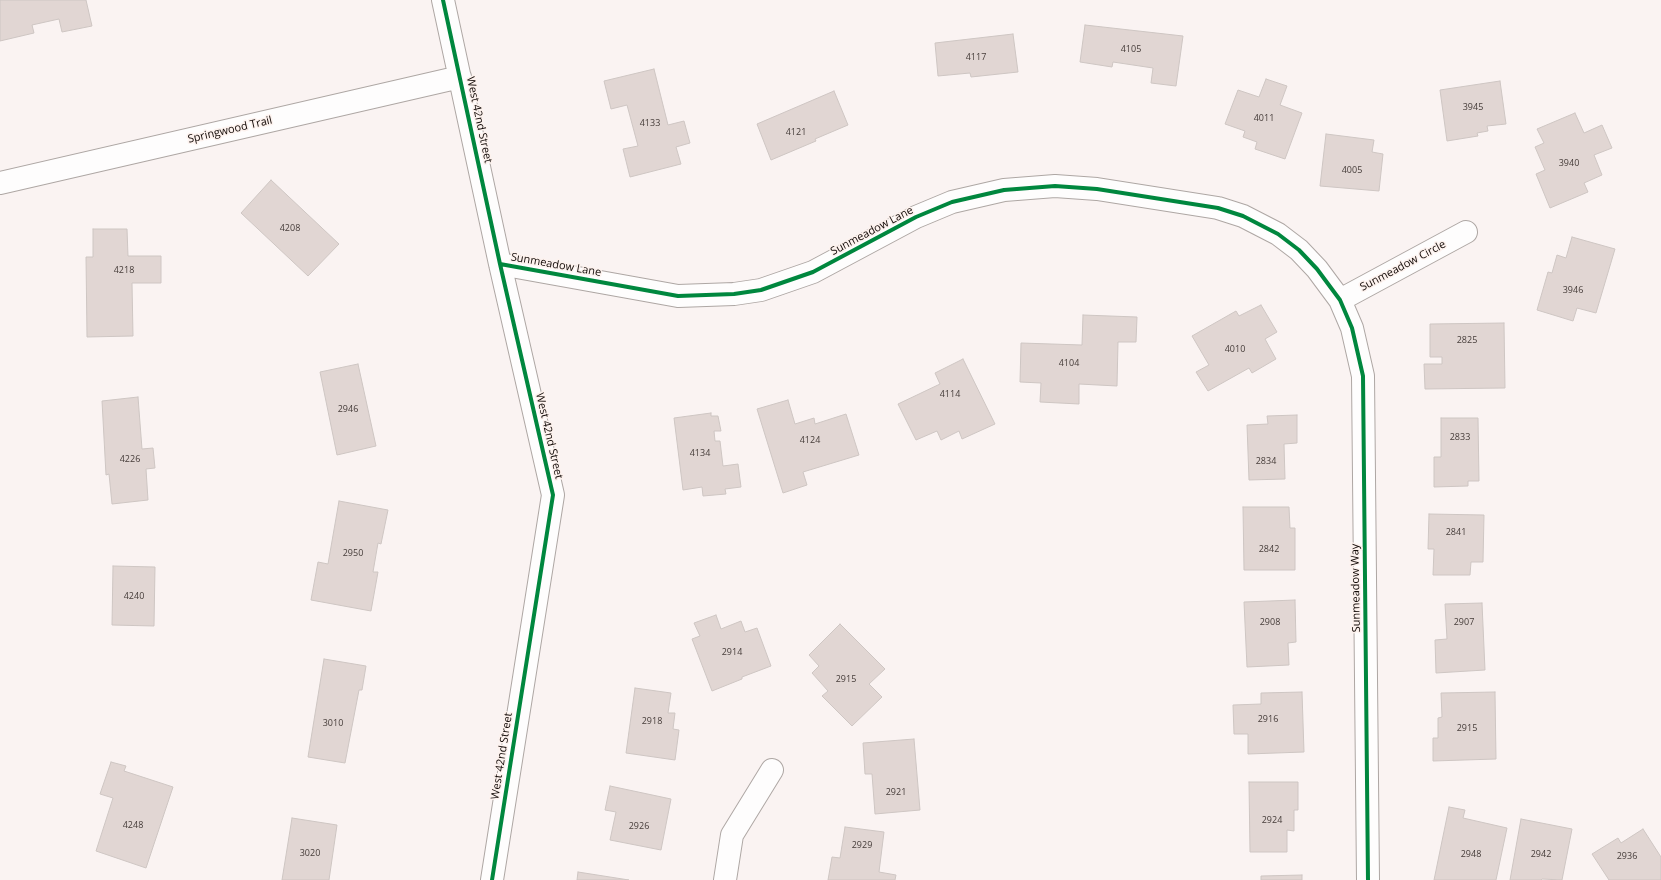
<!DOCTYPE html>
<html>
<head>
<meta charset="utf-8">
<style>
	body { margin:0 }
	canvas { display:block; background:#faf3f2 }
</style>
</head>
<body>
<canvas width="1661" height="880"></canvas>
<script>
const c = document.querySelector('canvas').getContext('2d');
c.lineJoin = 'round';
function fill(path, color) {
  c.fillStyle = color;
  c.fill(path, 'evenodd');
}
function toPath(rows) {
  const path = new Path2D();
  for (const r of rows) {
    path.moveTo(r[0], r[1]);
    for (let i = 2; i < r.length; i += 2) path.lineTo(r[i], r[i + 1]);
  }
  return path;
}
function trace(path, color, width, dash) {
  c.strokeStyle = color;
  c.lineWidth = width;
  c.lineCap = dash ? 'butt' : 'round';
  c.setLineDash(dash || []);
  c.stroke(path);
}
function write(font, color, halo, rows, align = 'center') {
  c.font = font + ' "Open Sans",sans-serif';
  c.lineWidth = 3;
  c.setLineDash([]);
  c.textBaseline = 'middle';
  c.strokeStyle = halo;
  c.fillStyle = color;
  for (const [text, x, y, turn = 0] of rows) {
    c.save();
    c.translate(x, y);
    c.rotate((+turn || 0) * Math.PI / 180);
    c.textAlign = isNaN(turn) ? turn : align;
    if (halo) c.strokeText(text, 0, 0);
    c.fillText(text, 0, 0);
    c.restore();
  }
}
const building = toPath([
	[0,0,86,0,92,26,62,32,59,19,32,25,34,33,0,41,0,0],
	[1085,25,1183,36,1176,86,1151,83,1153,68,1113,62,1112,67,1080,62,1085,25],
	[1013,34,1018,72,971,77,970,73,938,76,935,43,1013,34],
	[654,69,668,125,684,121,690,143,676,147,681,164,630,177,623,149,638,146,627,105,611,109,604,81,654,69],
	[1266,79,1287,86,1280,105,1302,113,1285,159,1255,149,1257,142,1243,137,1245,131,1225,124,1238,90,1259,97,1266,79],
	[1500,81,1506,124,1487,126,1488,131,1477,133,1478,136,1447,141,1440,90,1500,81],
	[834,91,848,125,815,139,816,141,771,160,757,124,834,91],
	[1575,113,1584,133,1602,125,1612,148,1594,155,1602,175,1584,183,1588,192,1550,208,1536,174,1545,170,1535,147,1544,143,1537,129,1575,113],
	[1326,134,1374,140,1372,152,1383,154,1379,191,1320,186,1326,134],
	[271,180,339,244,308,276,241,213,271,180],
	[93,229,127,229,128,256,161,256,161,283,132,283,133,336,87,337,86,257,93,257,93,229],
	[1572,237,1615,249,1596,313,1577,308,1573,321,1537,310,1548,272,1552,273,1557,255,1566,258,1572,237],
	[1261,305,1277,332,1265,339,1276,359,1252,373,1249,368,1208,391,1196,372,1209,365,1192,336,1236,311,1239,316,1261,305],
	[1083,315,1137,317,1136,342,1118,342,1117,386,1079,384,1079,404,1040,402,1041,383,1020,382,1021,343,1082,345,1083,315],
	[1504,323,1505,388,1425,389,1424,364,1442,364,1442,357,1430,357,1430,324,1504,323],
	[963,359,995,424,962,439,959,431,941,440,937,431,916,440,898,404,940,384,935,373,963,359],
	[358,364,376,446,337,455,320,372,358,364],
	[138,397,142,449,153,448,155,468,146,469,148,500,112,504,109,474,106,475,102,401,138,397],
	[788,400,795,424,814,418,815,424,846,414,859,455,803,472,807,485,783,493,757,409,788,400],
	[711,413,711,416,718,416,721,431,714,431,715,441,720,441,723,466,738,464,741,487,725,489,726,494,703,496,702,487,683,490,674,418,711,413],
	[1297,415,1297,443,1284,444,1285,479,1249,480,1247,425,1268,424,1267,416,1297,415],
	[1441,418,1478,418,1479,481,1468,481,1468,486,1434,487,1434,457,1441,457,1441,418],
	[339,501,388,510,381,544,378,543,373,572,378,572,371,611,311,600,318,562,328,564,339,501],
	[1243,507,1289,507,1290,528,1295,528,1295,570,1244,570,1243,507],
	[1429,514,1484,515,1483,562,1471,562,1470,575,1433,575,1434,549,1428,549,1429,514],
	[113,566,155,567,154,626,112,625,113,566],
	[1295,600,1296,642,1288,643,1289,665,1247,667,1244,602,1295,600],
	[1482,603,1485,670,1436,673,1435,640,1447,639,1445,604,1482,603],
	[716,615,721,629,741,621,745,632,757,628,771,666,742,677,742,679,712,691,692,639,700,636,694,623,716,615],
	[840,624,885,669,869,684,882,697,852,726,822,696,828,691,812,673,819,666,809,655,840,624],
	[324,659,366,666,362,690,359,690,345,763,308,757,324,659],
	[635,688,671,693,668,713,675,713,673,729,679,730,675,760,626,753,635,688],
	[1302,692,1304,752,1248,754,1248,734,1234,734,1233,705,1261,704,1261,693,1302,692],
	[1495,692,1496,759,1433,761,1433,738,1438,738,1438,718,1442,717,1441,693,1495,692],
	[914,739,920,810,875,814,872,774,865,774,863,743,914,739],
	[111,762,126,766,124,771,173,787,146,868,96,851,113,798,100,794,111,762],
	[1249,782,1298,782,1298,810,1294,810,1294,831,1287,830,1287,852,1250,852,1249,782],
	[610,786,671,799,661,850,610,840,616,812,605,810,610,786],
	[1449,807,1465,810,1463,818,1507,828,1496,880,1434,880,1449,807],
	[292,818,337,825,329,880,282,880,292,818],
	[1521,819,1572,829,1562,880,1542,879,1541,880,1510,880,1521,819],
	[845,827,884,832,879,872,896,875,895,880,828,880,832,857,840,858,845,827],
	[1643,829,1661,857,1661,880,1609,880,1592,854,1618,838,1621,843,1643,829],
	[578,872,629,880,577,880,578,872],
	[1302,875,1302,880,1261,880,1261,876,1302,875]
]);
const street = toPath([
	[443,0,500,264,553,495,492,880],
	[0,183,460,77],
	[500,264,678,296,734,294,761,290,813,272,916,217,952,202,1004,190,1055,186,1097,189,1218,208,1243,216,1278,234,1299,250,1317,269,1340,300,1352,328,1363,376,1368,880],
	[1340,300,1466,232],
	[725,880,732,835,772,770]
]);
const cycleway = toPath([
	[443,0,500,264,553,495,492,880],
	[500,264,678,296,734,294,761,290,813,272,916,217,952,202,1004,190,1055,186,1097,189,1218,208,1243,216,1278,234,1299,250,1317,269,1340,300,1352,328,1363,376,1368,880]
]);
const numberNames = [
	["4105",1131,49],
	["4117",976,57],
	["3945",1473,107],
	["4011",1264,118],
	["4133",650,123],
	["4121",796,132],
	["3940",1569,163],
	["4005",1352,170],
	["4208",290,228],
	["4218",124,270],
	["3946",1573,290],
	["2825",1467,340],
	["4010",1235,349],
	["4104",1069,363],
	["4114",950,394],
	["2946",348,409],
	["2833",1460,437],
	["4124",810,440],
	["4134",700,453],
	["4226",130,459],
	["2834",1266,461],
	["2841",1456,532],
	["2842",1269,549],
	["2950",353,553],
	["4240",134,596],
	["2908",1270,622],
	["2907",1464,622],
	["2914",732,652],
	["2915",846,679],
	["2916",1268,719],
	["2918",652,721],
	["3010",333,723],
	["2915",1467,728],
	["2921",896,792],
	["2924",1272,820],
	["4248",133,825],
	["2926",639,826],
	["2929",862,845],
	["3020",310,853],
	["2948",1471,854],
	["2942",1541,854],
	["2936",1627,856]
];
const streetNames = [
	["West 42nd Street",479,120,78],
	["Springwood Trail",230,130,-13],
	["Sunmeadow Lane",872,231,-28],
	["Sunmeadow Lane",556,265,10],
	["Sunmeadow Circle",1403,266,-28],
	["West 42nd Street",549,436,77],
	["Sunmeadow Way",1356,588,-91],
	["West 42nd Street",502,756,-81]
];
fill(building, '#e1d6d3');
trace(building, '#cec6c3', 1);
trace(street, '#aea7a4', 24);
trace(street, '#fefdfd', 22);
trace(cycleway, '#00873e', 4);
write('9px', '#453c39', null, numberNames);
write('11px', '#110906', '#fdf2ee', streetNames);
</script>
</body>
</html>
